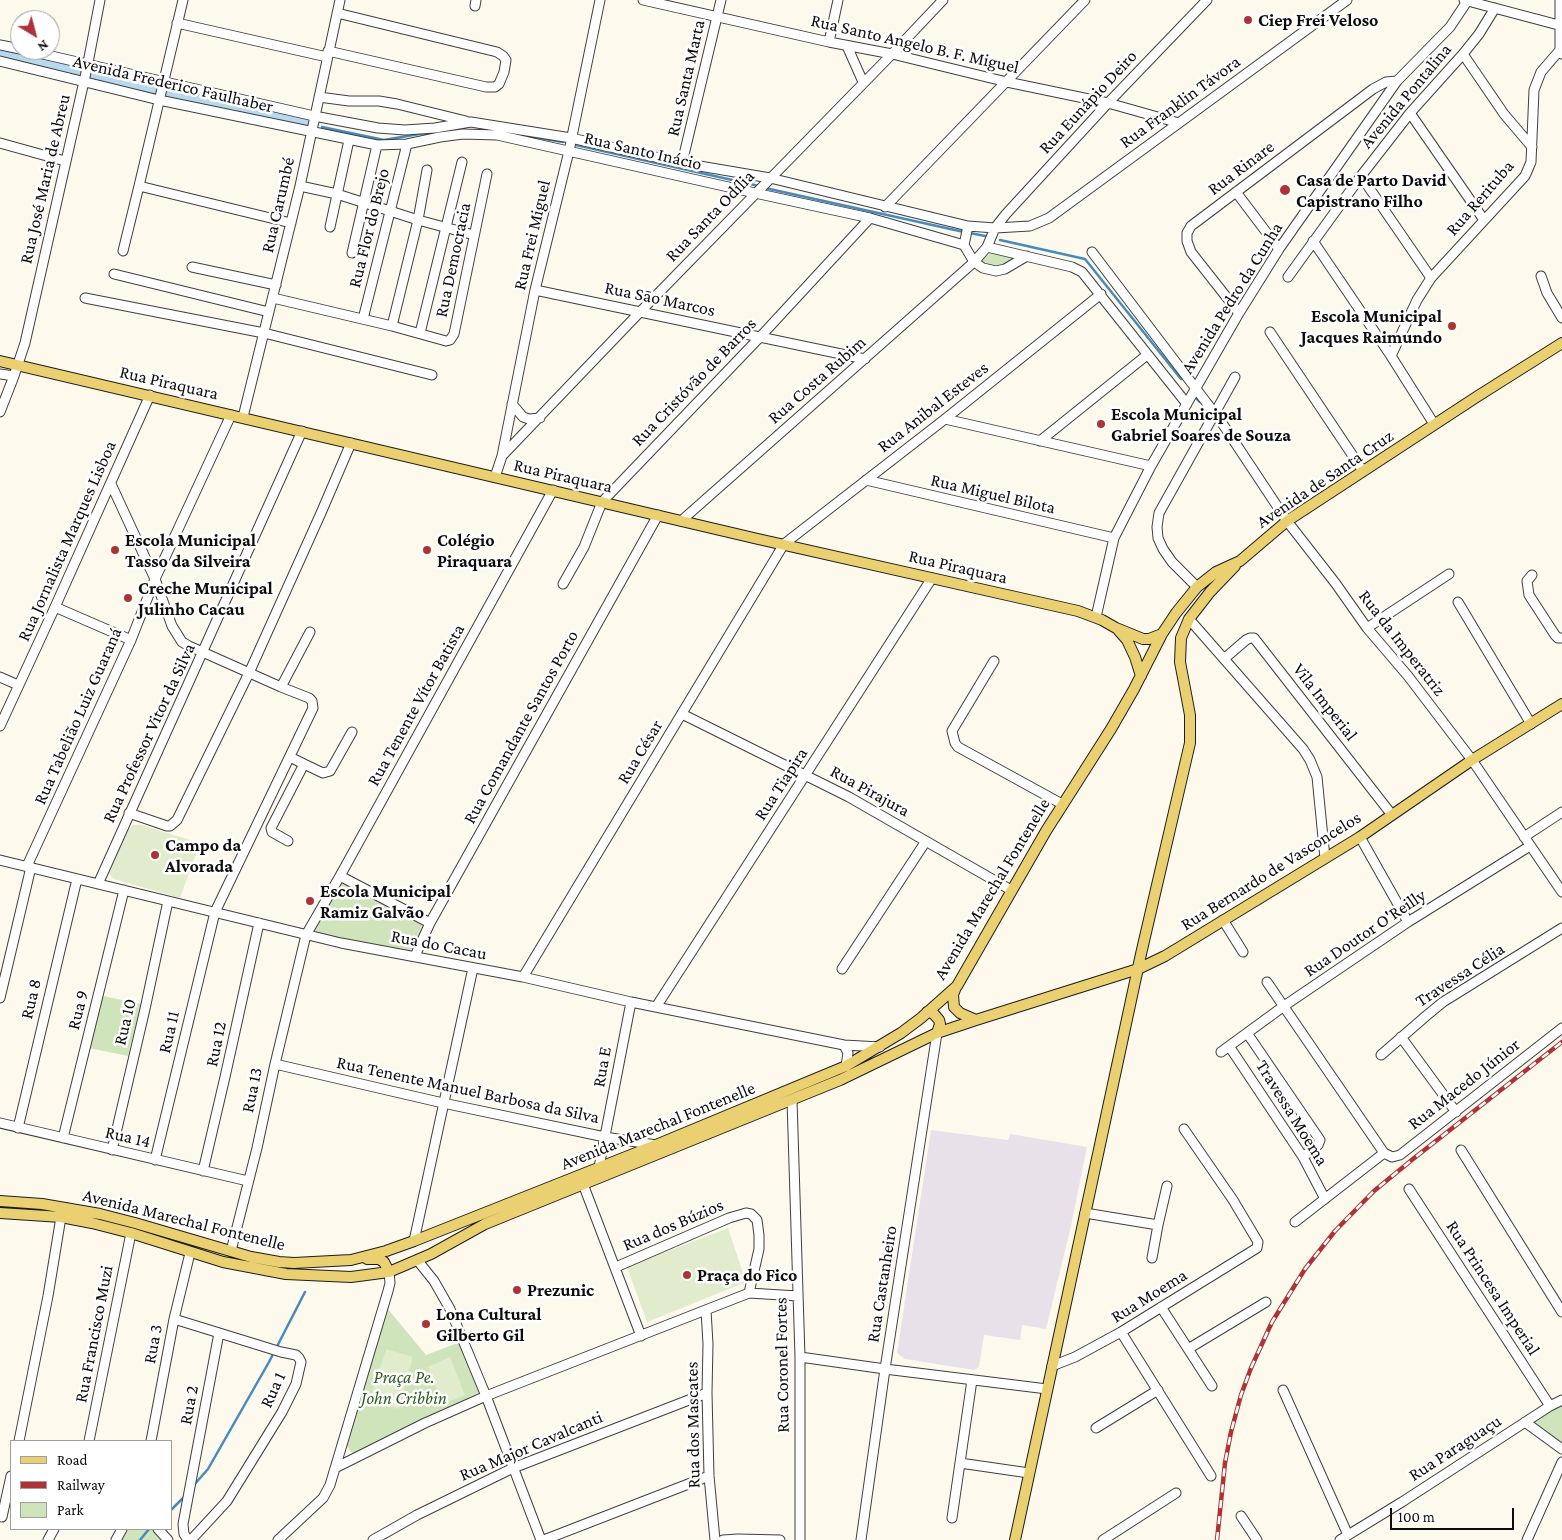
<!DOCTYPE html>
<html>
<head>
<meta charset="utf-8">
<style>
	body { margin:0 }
	#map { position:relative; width:1562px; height:1540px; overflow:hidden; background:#fdfaed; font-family:"Crimson Pro",serif }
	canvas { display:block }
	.legend { position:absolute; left:10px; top:1440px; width:162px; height:90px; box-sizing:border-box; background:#fff; border:1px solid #9e9e9e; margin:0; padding:6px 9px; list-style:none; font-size:15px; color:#0c0c0c }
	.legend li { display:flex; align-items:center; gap:10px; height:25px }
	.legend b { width:25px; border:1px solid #9e9e9e }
	.north { position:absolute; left:10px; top:10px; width:50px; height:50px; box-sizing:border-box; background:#fff; border:1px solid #9e9e9e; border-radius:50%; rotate:143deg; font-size:14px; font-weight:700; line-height:20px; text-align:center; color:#0c0c0c }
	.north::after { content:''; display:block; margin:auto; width:18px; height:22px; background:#ad3336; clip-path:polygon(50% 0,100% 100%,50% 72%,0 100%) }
	.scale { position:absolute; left:1390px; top:1508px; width:124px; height:22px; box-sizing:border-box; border:2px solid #0c0c0c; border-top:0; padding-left:6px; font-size:15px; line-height:18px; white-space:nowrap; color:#0c0c0c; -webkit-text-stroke:4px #fff; paint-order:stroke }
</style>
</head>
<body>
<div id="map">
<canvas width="1562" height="1540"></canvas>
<ul class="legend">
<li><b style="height:6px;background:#ead070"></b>Road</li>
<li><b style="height:6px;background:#ad3336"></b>Railway</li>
<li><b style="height:14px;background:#cfe4bb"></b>Park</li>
</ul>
<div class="north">N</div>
<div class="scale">100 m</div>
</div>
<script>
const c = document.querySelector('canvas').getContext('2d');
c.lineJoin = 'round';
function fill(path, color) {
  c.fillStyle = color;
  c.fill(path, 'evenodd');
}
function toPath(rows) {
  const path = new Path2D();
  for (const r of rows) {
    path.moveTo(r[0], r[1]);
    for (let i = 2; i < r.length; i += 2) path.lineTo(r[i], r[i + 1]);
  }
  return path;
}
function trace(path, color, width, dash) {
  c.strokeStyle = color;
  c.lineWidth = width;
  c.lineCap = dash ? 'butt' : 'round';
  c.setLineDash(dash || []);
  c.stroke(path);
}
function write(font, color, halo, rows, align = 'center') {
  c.font = font + ' "Crimson Pro",serif';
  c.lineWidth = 5;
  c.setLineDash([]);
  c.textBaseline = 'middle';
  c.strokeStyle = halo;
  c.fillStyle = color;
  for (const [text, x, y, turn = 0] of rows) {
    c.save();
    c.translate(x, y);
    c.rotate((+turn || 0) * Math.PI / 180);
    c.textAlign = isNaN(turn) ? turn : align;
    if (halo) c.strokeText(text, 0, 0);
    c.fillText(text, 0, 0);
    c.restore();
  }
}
const industrial = toPath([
	[931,1130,1008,1140,1010,1134,1087,1147,1071,1226,1046,1329,1022,1325,1020,1340,984,1335,979,1367,974,1370,905,1359,897,1353]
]);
const green = toPath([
	[991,253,1017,257,1010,263,997,268,990,267,979,261],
	[342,882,423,925,410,953,313,933],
	[103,996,141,1004,128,1056,89,1048],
	[387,1308,426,1355,460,1342,482,1391,423,1420,358,1455,351,1452,346,1445],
	[1562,1403,1562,1446,1531,1421],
	[125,1529,155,1529,164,1540,118,1540]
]);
const pitch = toPath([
	[133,825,141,825,200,843,180,898,114,879,109,874,108,867,126,832],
	[728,1228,746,1282,647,1322,627,1267],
	[386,1349,413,1357,398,1409,370,1400],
	[450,1357,465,1395,443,1404,428,1367]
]);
const stream = toPath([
	[322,127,384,140,431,132],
	[486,129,563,142],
	[576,145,759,186],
	[765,188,964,232],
	[970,233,985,236],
	[1000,240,1085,259,1181,379],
	[1197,399,1200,402],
	[194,1485,208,1469,269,1362,305,1292],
	[171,1510,186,1495],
	[140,1540,149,1529]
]);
const river = toPath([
	[0,53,308,124]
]);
const minor = toPath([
	[643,0,829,42,892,54,1007,82,1108,103,1179,123],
	[1464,0,1562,26],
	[1560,0,1560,50,1562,54],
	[475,6,476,0],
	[177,23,327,57],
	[829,42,838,0],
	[0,45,20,49],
	[847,46,863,82],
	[25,50,314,116,378,128,405,130,435,128,471,122,571,138,682,163,770,178,968,226,995,228,1030,226,1049,218,1347,0],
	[328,51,486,87,495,87,499,84,504,72,506,60,503,56,497,52,337,13],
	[1463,54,1504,114,1532,147],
	[0,61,159,100,377,145,407,144,440,137,463,134,497,135,755,193,870,218,964,245],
	[319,97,349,101,379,101,397,104,466,121],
	[1410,113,1484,220],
	[0,143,65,161],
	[682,163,721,0],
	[1361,176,1431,278],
	[139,186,291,223],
	[300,186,337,194,418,220,474,235],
	[1236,192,1279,249],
	[885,207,1085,0],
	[330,227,349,140],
	[1313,241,1391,356,1434,424],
	[964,245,974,262,983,268,996,271,1005,269,1027,256],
	[964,245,968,226],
	[987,247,1072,267,1082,272,1187,404],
	[123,251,139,186,183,0],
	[1092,252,1222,423,1287,521,1336,584,1367,628,1408,676,1472,760,1562,892],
	[352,253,377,145],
	[192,267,276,285],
	[114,274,269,312],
	[1541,276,1547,293,1562,318],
	[1288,277,1361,176,1410,113,1463,54,1479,34,1495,8],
	[535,290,865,359],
	[85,298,264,333,432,375],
	[273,298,392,326,446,341,450,340,454,334,487,174],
	[1239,313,1191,252,1187,241,1187,233,1191,226,1373,89,1386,82,1397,81],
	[363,319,407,144],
	[392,326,418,220,427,170],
	[1270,332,1363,471],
	[420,333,462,162],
	[1391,356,1417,300,1431,278,1525,176,1531,162,1534,90,1541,72,1560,50],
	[0,374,14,376],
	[512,404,523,417,529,419,540,418],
	[0,412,14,376,25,343,87,68,100,0],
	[243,417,300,186,340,0],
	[945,419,1151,466],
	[1040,441,1147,355],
	[502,456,640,312,892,54,943,0],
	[495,477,502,456,535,290,569,151,600,0],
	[866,480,1114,538],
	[111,484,155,579,172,626,182,642,189,646,281,687],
	[681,521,974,262,987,247,995,228,1006,214,1108,103,1207,0],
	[1532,575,1527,581,1529,595,1555,635,1558,638,1562,638],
	[563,584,584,547,602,502,761,336,870,218],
	[1197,587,1172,562,1163,549,1158,538,1157,527,1159,513,1235,377],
	[1458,602,1531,724],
	[55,607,131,640],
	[1096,617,1114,538,1151,466,1239,313,1279,249,1397,81,1450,27,1468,0],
	[1189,619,1303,749,1310,760,1317,777,1325,858],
	[1367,628,1449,574],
	[1225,658,1246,640,1250,638,1254,638,1392,815],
	[994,661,952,731,955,743,958,747,1062,804],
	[0,677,18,685],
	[682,714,849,797,1011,890],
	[0,726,55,607,150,395],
	[304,764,323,773,330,771,352,732],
	[129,813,167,826,170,826,177,820,249,673,321,513,351,443],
	[1360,837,1408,922],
	[1524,837,1562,812],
	[288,841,272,832,271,828,304,764,290,757],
	[0,860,341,943,523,977,631,1002,844,1045,880,1047],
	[27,866,131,640,155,579,231,415],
	[340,876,430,923],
	[98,884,302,431],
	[1223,920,1243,952],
	[415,956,430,923,658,515],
	[842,969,926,841],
	[523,977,784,544,945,419,1101,294],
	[1267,982,1384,1153,1392,1157,1400,1155,1562,1028],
	[0,998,31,867],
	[656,1007,932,578],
	[1247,1033,1320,1140,1318,1145,1303,1157],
	[1401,1037,1456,1112],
	[844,1045,848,1053,846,1066],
	[1229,1046,1303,1157,1325,1199],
	[1221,1052,1284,1006,1408,922,1530,846],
	[1381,1055,1426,1016,1443,1002,1562,928],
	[275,1064,443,1103,605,1137,656,1145],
	[792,1100,800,1357,800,1540],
	[0,1123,248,1181],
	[18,1128,77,879],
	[63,1138,124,890],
	[112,1150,145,1009,168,901],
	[1461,1150,1562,1312],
	[155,1160,215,912,313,708,312,701,309,698,281,687,310,632],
	[599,1167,631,1002],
	[203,1171,225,1077,259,923],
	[583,1184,641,1336],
	[1409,1189,1550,1406],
	[1085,1213,1158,1225,1152,1258],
	[1295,1222,1384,1153],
	[1158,1225,1167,1186],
	[414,1241,473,968],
	[231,1251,257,1148,275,1064,306,935,340,876,553,490],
	[418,1261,434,1281,450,1309,486,1396,541,1540],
	[616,1267,729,1218,746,1213,751,1214,757,1220,759,1235,759,1249,749,1293],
	[1161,1307,1212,1386],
	[706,1310,708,1344,707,1393,709,1476,715,1540],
	[174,1319,281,1352,296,1355,299,1358,301,1362,296,1384,282,1412,227,1501,191,1540],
	[1121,1332,1211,1476],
	[1188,1349,1266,1302],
	[800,1357,885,1369,1047,1389],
	[1052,1366,1075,1357,1121,1332,1257,1248,1258,1242,1233,1200,1184,1129],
	[1283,1390,1348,1535],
	[1525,1422,1562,1449],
	[1096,1428,1158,1390],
	[19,1441,48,1296,61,1217],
	[89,1441,131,1233],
	[151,1441,174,1319,190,1253],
	[960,1463,1029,1473],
	[337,1467,425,1423,486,1396,749,1293,798,1296],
	[1241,1516,1257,1540],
	[2,1517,11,1476],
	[952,1518,972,1380],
	[158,1529,168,1540],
	[48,1540,54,1529],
	[116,1540,122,1529],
	[188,1540,184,1534,183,1524,219,1333],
	[278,1540,323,1498,330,1485,388,1291,390,1283,389,1272],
	[373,1540,417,1515,513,1468,707,1393],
	[544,1540,709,1476],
	[723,1540,738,1539,780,1540],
	[861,1540,885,1369,937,1033],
	[1103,1540,1176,1493],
	[1340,1540,1402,1502,1550,1406,1562,1400],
	[1527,1540,1562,1462]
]);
const major = toPath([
	[0,361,758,539,1078,611,1102,620,1116,628,1143,639,1149,639,1162,634],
	[1119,631,1127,640,1135,657,1141,676],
	[956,987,953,995,954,1007,960,1013,976,1020],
	[927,1012,933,1013,939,1020,940,1024,937,1033],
	[0,1201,42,1204,100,1214,135,1223,251,1257,279,1262,294,1263,351,1260,386,1251,414,1241,656,1145,846,1066,901,1033,921,1018,957,986,1046,831,1111,729,1134,689,1162,634,1176,613,1197,587,1216,572,1240,561,1287,521,1478,396,1562,343],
	[0,1213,61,1217,92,1223,131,1233,223,1262,286,1274,351,1277,389,1272,431,1254,485,1224,840,1080,937,1033,976,1020,1138,969,1165,956,1360,837,1472,760,1562,704],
	[367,1259,379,1259,384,1262,389,1272],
	[1015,1540,1141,954,1190,743,1190,715,1180,662,1181,638,1189,619,1210,592,1235,566]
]);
const rail = toPath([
	[1217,1540,1225,1463,1231,1432,1241,1395,1251,1368,1272,1322,1305,1269,1335,1231,1374,1191,1413,1159,1562,1042]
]);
const markers = [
	[1248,20,5,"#ad3336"],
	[1285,190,6,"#ad3336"],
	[1452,326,5,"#ad3336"],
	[1101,424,5,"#ad3336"],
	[115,550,5,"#ad3336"],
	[427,550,5,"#ad3336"],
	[128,598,5,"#ad3336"],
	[155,855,5,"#ad3336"],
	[310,901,5,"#ad3336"],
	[687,1275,5,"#ad3336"],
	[517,1290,5,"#ad3336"],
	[426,1324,5,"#ad3336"]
];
const poiNames = [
	["Ciep Frei Veloso",1258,20],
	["Casa de Parto David",1296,180],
	["Capistrano Filho",1296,201],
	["Escola Municipal",1442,316,"right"],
	["Jacques Raimundo",1442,337,"right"],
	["Escola Municipal",1111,414],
	["Gabriel Soares de Souza",1111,435],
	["Escola Municipal",125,540],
	["Tasso da Silveira",125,561],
	["Colégio",437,540],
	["Piraquara",437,561],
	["Creche Municipal",138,588],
	["Julinho Cacau",138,609],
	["Campo da",165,845],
	["Alvorada",165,866],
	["Escola Municipal",320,891],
	["Ramiz Galvão",320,912],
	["Praça do Fico",697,1275],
	["Prezunic",527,1290],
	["Lona Cultural",436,1314],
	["Gilberto Gil",436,1335]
];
const streetNames = [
	["Rua Santo Angelo B. F. Miguel",915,44,13],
	["Rua Santa Marta",686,78,-77],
	["Avenida Frederico Faulhaber",173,84,13],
	["Avenida Pontalina",1406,96,-50],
	["Rua Eunápio Deiro",1088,102,-47],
	["Rua Franklin Távora",1180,102,-36],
	["Rua Santo Inácio",643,151,13],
	["Rua Rinare",1241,168,-37],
	["Rua José Maria de Abreu",45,179,-77],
	["Rua Rerituba",1480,198,-49],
	["Rua Carumbé",278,205,-77],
	["Rua Santa Odília",710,216,-46],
	["Rua Flor do Brejo",369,228,-76],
	["Rua Frei Miguel",532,235,-77],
	["Rua Democracia",453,260,-78],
	["Avenida Pedro da Cunha",1232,298,-58],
	["Rua Sāo Marcos",660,299,12],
	["Rua Costa Rubim",817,380,-41],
	["Rua Cristóvão de Barros",694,382,-46],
	["Rua Piraquara",169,383,13],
	["Rua Anibal Esteves",933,407,-38],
	["Rua Piraquara",563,476,13],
	["Avenida de Santa Cruz",1325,479,-34],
	["Rua Miguel Bilota",993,494,13],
	["Rua Jornalista Marques Lisboa",67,541,-66],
	["Rua Piraquara",958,567,13],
	["Rua da Imperatriz",1402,643,52],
	["Vila Imperial",1325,702,52],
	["Rua Tenente Vítor Batista",416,705,-61],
	["Rua Tabelião Luiz Guaraná",78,716,-66],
	["Rua Comandante Santos Porto",521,727,-61],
	["Rua Professor Vitor da Silva",149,733,-65],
	["Rua César",640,752,-59],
	["Rua Tiapira",781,784,-57],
	["Rua Pirajura",870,791,29],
	["Rua Bernardo de Vasconcelos",1271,871,-32],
	["Avenida Marechal Fontenelle",992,889,-59],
	["Rua Doutor O'Reilly",1365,933,-34],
	["Rua do Cacau",439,945,11],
	["Travessa Célia",1460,975,-33],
	["Rua 8",31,999,-77],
	["Rua 9",78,1010,-76],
	["Rua 10",125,1022,-77],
	["Rua 11",169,1032,-77],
	["Rua 12",216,1044,-78],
	["Rua E",602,1067,-80],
	["Rua Macedo Júnior",1464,1084,-38],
	["Rua 13",252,1090,-78],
	["Rua Tenente Manuel Barbosa da Silva",468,1090,12],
	["Travessa Moema",1292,1113,58],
	["Avenida Marechal Fontenelle",658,1126,-22],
	["Rua 14",128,1137,13],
	["Avenida Marechal Fontenelle",184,1220,14],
	["Rua dos Búzios",673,1225,-23],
	["Rua Castanheiro",882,1284,-81],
	["Rua Princesa Imperial",1493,1288,57],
	["Rua Moema",1149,1296,-32],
	["Rua Francisco Muzi",94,1334,-79],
	["Rua 3",153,1344,-79],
	["Rua Coronel Fortes",782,1365,-91],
	["Rua 1",273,1390,-65],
	["Rua 2",189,1405,-79],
	["Rua dos Mascates",693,1425,-91],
	["Rua Major Cavalcanti",531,1446,-23],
	["Rua Paraguaçu",1455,1448,-33]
];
const parkNames = [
	["Praça Pe.",404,1377],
	["John Cribbin",404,1398]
];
fill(industrial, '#e9e1ea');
fill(green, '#cfe4bb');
fill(pitch, '#e0eccb');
trace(stream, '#468bbe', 2.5);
trace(river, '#b7d9ef', 15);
trace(minor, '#3f3f3f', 11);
trace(major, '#1d1d1d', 12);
trace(minor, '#fff', 9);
trace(major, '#ead070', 10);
trace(rail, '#ad3336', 4.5);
trace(rail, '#fff', 2.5, [8]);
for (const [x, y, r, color] of markers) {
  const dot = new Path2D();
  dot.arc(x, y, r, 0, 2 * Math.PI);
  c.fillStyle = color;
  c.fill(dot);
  trace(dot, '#fff', 2);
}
write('bold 18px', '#0c0c0c', '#fff', poiNames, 'left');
write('18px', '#0c0c0c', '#fff', streetNames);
write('italic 18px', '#2e5d24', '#fff', parkNames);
</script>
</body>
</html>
